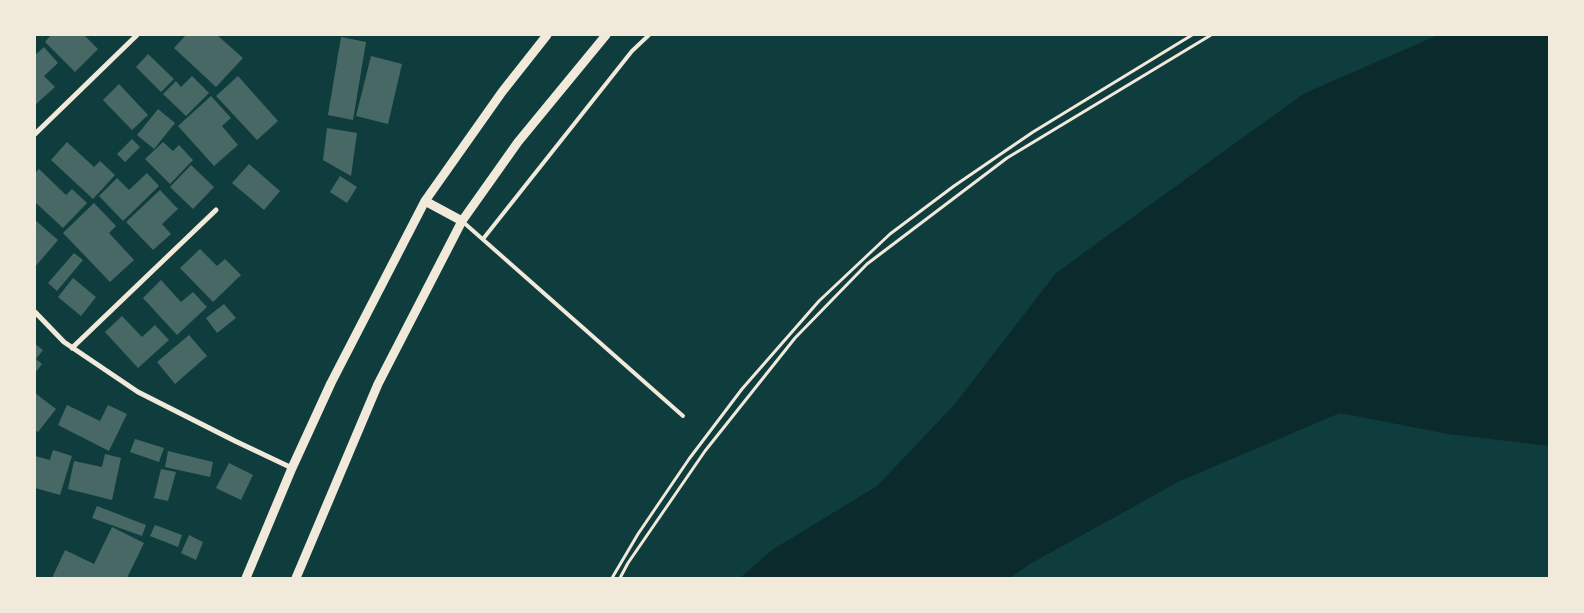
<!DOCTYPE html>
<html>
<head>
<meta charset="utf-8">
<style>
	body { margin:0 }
	#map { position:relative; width:1584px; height:613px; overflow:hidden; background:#0f3d3e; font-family:Inter,sans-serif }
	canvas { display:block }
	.frame { position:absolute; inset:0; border:36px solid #f1e9da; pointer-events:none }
</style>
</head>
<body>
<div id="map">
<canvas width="1584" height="613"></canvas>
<div class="frame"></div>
</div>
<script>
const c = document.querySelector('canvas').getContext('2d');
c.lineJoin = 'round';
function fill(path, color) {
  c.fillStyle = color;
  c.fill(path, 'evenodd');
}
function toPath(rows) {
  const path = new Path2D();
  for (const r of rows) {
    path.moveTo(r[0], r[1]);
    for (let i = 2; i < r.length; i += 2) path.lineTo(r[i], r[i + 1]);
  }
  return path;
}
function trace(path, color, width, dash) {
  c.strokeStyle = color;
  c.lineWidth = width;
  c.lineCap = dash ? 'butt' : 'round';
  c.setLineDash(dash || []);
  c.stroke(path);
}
const water = toPath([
	[1438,35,1549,35,1549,446,1448,434,1340,413,1180,481,1030,564,1010,578,740,578,772,550,877,486,954,405,1056,273,1303,94]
]);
const building = toPath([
	[51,35,84,35,98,49,75,72,45,42],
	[186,35,217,35,243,58,216,87,174,48],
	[341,37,366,42,353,120,328,115],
	[44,47,58,63,44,76,55,87,35,105,35,55],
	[148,54,174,79,161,92,136,67],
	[371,56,402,64,388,124,356,116],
	[192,76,209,93,186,116,163,94,176,81,181,87],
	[238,76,278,121,257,140,216,96],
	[119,84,148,115,132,130,103,100],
	[211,96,231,118,222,126,238,145,214,166,178,126],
	[158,109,175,123,154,149,137,135],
	[327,128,357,133,351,176,323,160],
	[132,139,140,147,125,162,117,154],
	[67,142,94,167,100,161,115,175,93,199,51,160],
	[163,142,173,151,179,145,193,160,170,184,145,159],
	[249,164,280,191,264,210,232,183],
	[191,165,214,187,193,209,170,187],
	[39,169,66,195,72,189,87,203,63,228,35,202,35,173],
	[147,173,159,186,123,221,99,196,117,178,129,190],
	[340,176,357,187,347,203,330,192],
	[160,190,178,209,162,224,171,234,153,250,126,222],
	[94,203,116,226,109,233,134,260,110,282,63,233],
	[35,220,58,240,35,267],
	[200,249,217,266,225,259,241,275,213,302,180,268],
	[74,253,83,260,57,291,48,283],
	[73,278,96,297,81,316,58,297],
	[161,280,181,302,193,292,207,307,177,335,143,298],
	[224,304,236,318,217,333,206,318],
	[122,316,142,337,155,325,169,340,138,368,105,332],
	[189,335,207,356,175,384,157,362],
	[35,344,43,350,36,359,42,364,35,373],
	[35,393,56,409,38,432,35,430],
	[67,405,100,421,108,405,127,414,109,451,58,425],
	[135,439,164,448,159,462,130,452],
	[53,450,72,456,60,495,35,488,35,456,50,460],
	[168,451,213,462,210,477,165,467],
	[105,454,121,458,112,500,68,489,74,461,102,467],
	[229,463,253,475,241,500,216,488],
	[161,469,176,472,168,501,154,498],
	[97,506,146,525,142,536,92,518],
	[155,525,182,535,178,547,150,536],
	[112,527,144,543,127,578,52,578,65,550,94,564],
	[189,535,203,542,196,560,181,553]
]);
const path = toPath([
	[612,578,638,534,689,459,742,389,819,301,890,234,954,186,1033,132,1192,35],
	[620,578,628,563,705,451,795,338,867,264,1007,158,1211,35]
]);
const service = toPath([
	[462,221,683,416],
	[483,239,632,51,649,35]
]);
const minor = toPath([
	[35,134,137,35],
	[35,312,64,342,138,392,235,441,292,468],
	[72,348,216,210]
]);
const tertiary = toPath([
	[425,201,462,221],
	[246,578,292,468,331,383,425,201,502,92,547,35],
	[296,578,378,384,462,221,518,142,606,35]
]);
fill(water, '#0a2a2b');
fill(building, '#486865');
trace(path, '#f1e9da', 3);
trace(service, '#f1e9da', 4);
trace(minor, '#f1e9da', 5);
trace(tertiary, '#f1e9da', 9);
</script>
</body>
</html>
